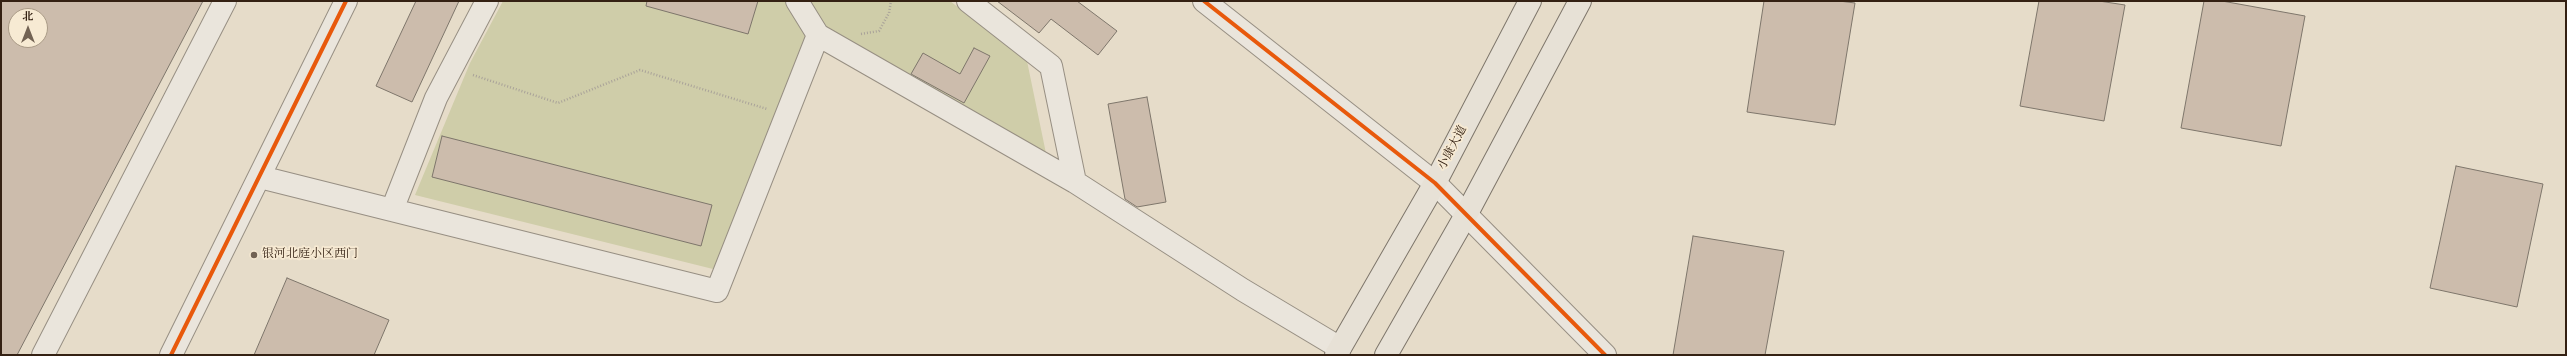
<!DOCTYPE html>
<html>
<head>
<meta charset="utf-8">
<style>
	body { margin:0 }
	#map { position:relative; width:2567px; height:356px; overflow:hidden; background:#e6dcc9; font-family:"IM FELL DW Pica","Noto Serif SC",serif }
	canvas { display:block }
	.frame { position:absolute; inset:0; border:2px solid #342113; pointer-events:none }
	.north { position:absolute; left:8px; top:8px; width:40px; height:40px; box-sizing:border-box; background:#f7ead3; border:1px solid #a99a86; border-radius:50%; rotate:0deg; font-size:11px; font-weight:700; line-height:16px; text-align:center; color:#342113 }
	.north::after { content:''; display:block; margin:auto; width:14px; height:18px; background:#726253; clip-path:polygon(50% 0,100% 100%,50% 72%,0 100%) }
</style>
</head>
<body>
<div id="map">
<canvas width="2567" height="356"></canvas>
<div class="frame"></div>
<div class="north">北</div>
</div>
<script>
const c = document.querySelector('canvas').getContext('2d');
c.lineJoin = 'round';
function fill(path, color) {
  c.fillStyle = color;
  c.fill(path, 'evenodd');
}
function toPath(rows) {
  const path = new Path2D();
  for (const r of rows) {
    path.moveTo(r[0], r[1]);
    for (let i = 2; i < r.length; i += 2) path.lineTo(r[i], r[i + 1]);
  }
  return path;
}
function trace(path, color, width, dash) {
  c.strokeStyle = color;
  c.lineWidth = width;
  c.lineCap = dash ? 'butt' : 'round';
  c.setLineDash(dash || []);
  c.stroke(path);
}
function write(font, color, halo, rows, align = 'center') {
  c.font = font + ' "IM FELL DW Pica","Noto Serif SC",serif';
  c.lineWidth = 3.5;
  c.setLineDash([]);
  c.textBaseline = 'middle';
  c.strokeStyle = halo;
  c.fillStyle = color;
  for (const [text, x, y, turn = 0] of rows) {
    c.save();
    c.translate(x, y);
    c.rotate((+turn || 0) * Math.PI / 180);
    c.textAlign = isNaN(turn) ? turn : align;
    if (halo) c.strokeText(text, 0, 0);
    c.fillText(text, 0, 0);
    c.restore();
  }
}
const green = toPath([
	[503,1,950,1,1027,61,1049,168,816,25,717,270,415,195,470,63]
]);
const building = toPath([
	[1,1,203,1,17,355,1,355,1,1],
	[16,16,40,16,40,40,16,40,16,16],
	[416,1,459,1,412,102,376,86,416,1],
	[647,1,758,1,748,34,646,6,647,1],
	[997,1,1077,1,1117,31,1098,55,1051,19,1039,33,997,1],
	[1764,1,1839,1,1855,3,1835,125,1747,112,1764,1],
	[2039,1,2099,1,2125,5,2104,121,2020,106,2039,1],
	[2204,1,2222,1,2305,16,2281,146,2181,128,2204,1],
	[974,48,990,56,964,103,911,74,923,53,960,74,974,48],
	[1147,97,1166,202,1137,207,1125,199,1108,104,1147,97],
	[442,136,712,205,701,246,432,177,442,136],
	[2456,166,2543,184,2517,307,2430,288,2456,166],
	[1693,236,1784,251,1765,355,1673,355,1693,236],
	[287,278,389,320,374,355,254,355,287,278]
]);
const path = toPath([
	[861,34,879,31,889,13,891,1],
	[473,75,558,103,640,70,767,109]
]);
const minor = toPath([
	[487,1,436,98,392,210,717,291,818,35],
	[797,1,818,35,1075,182,1243,290,1340,348],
	[968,1,1051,66,1075,182],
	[1204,1,1435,183,1605,355],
	[260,177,392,210],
	[43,355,225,1],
	[171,355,346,1]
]);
const major = toPath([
	[1336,355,1435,183,1530,1],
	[1386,355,1466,215,1580,1]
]);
const cycleway = toPath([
	[1204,1,1435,183,1605,355],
	[171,355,346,1]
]);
const markers = [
	[254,255,4,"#726253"]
];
const streetNames = [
	["小康大道",1453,148,-62]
];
const poiNames = [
	["银河北庭小区西门",262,255]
];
fill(green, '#cfcda9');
fill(building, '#ccbcac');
trace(building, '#7e766b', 1);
trace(minor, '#978f83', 24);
trace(major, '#7e766b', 24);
trace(path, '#a9a299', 2.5, [1, 2]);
trace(minor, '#eae5dc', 22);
trace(major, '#e7e1d6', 22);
trace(cycleway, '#e8590c', 4);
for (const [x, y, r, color] of markers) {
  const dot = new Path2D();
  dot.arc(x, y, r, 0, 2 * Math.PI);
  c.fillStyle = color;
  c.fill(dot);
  trace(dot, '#f7ead3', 1.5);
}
write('12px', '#342113', '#f7ead3', streetNames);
write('12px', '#342113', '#f7ead3', poiNames, 'left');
</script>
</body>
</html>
